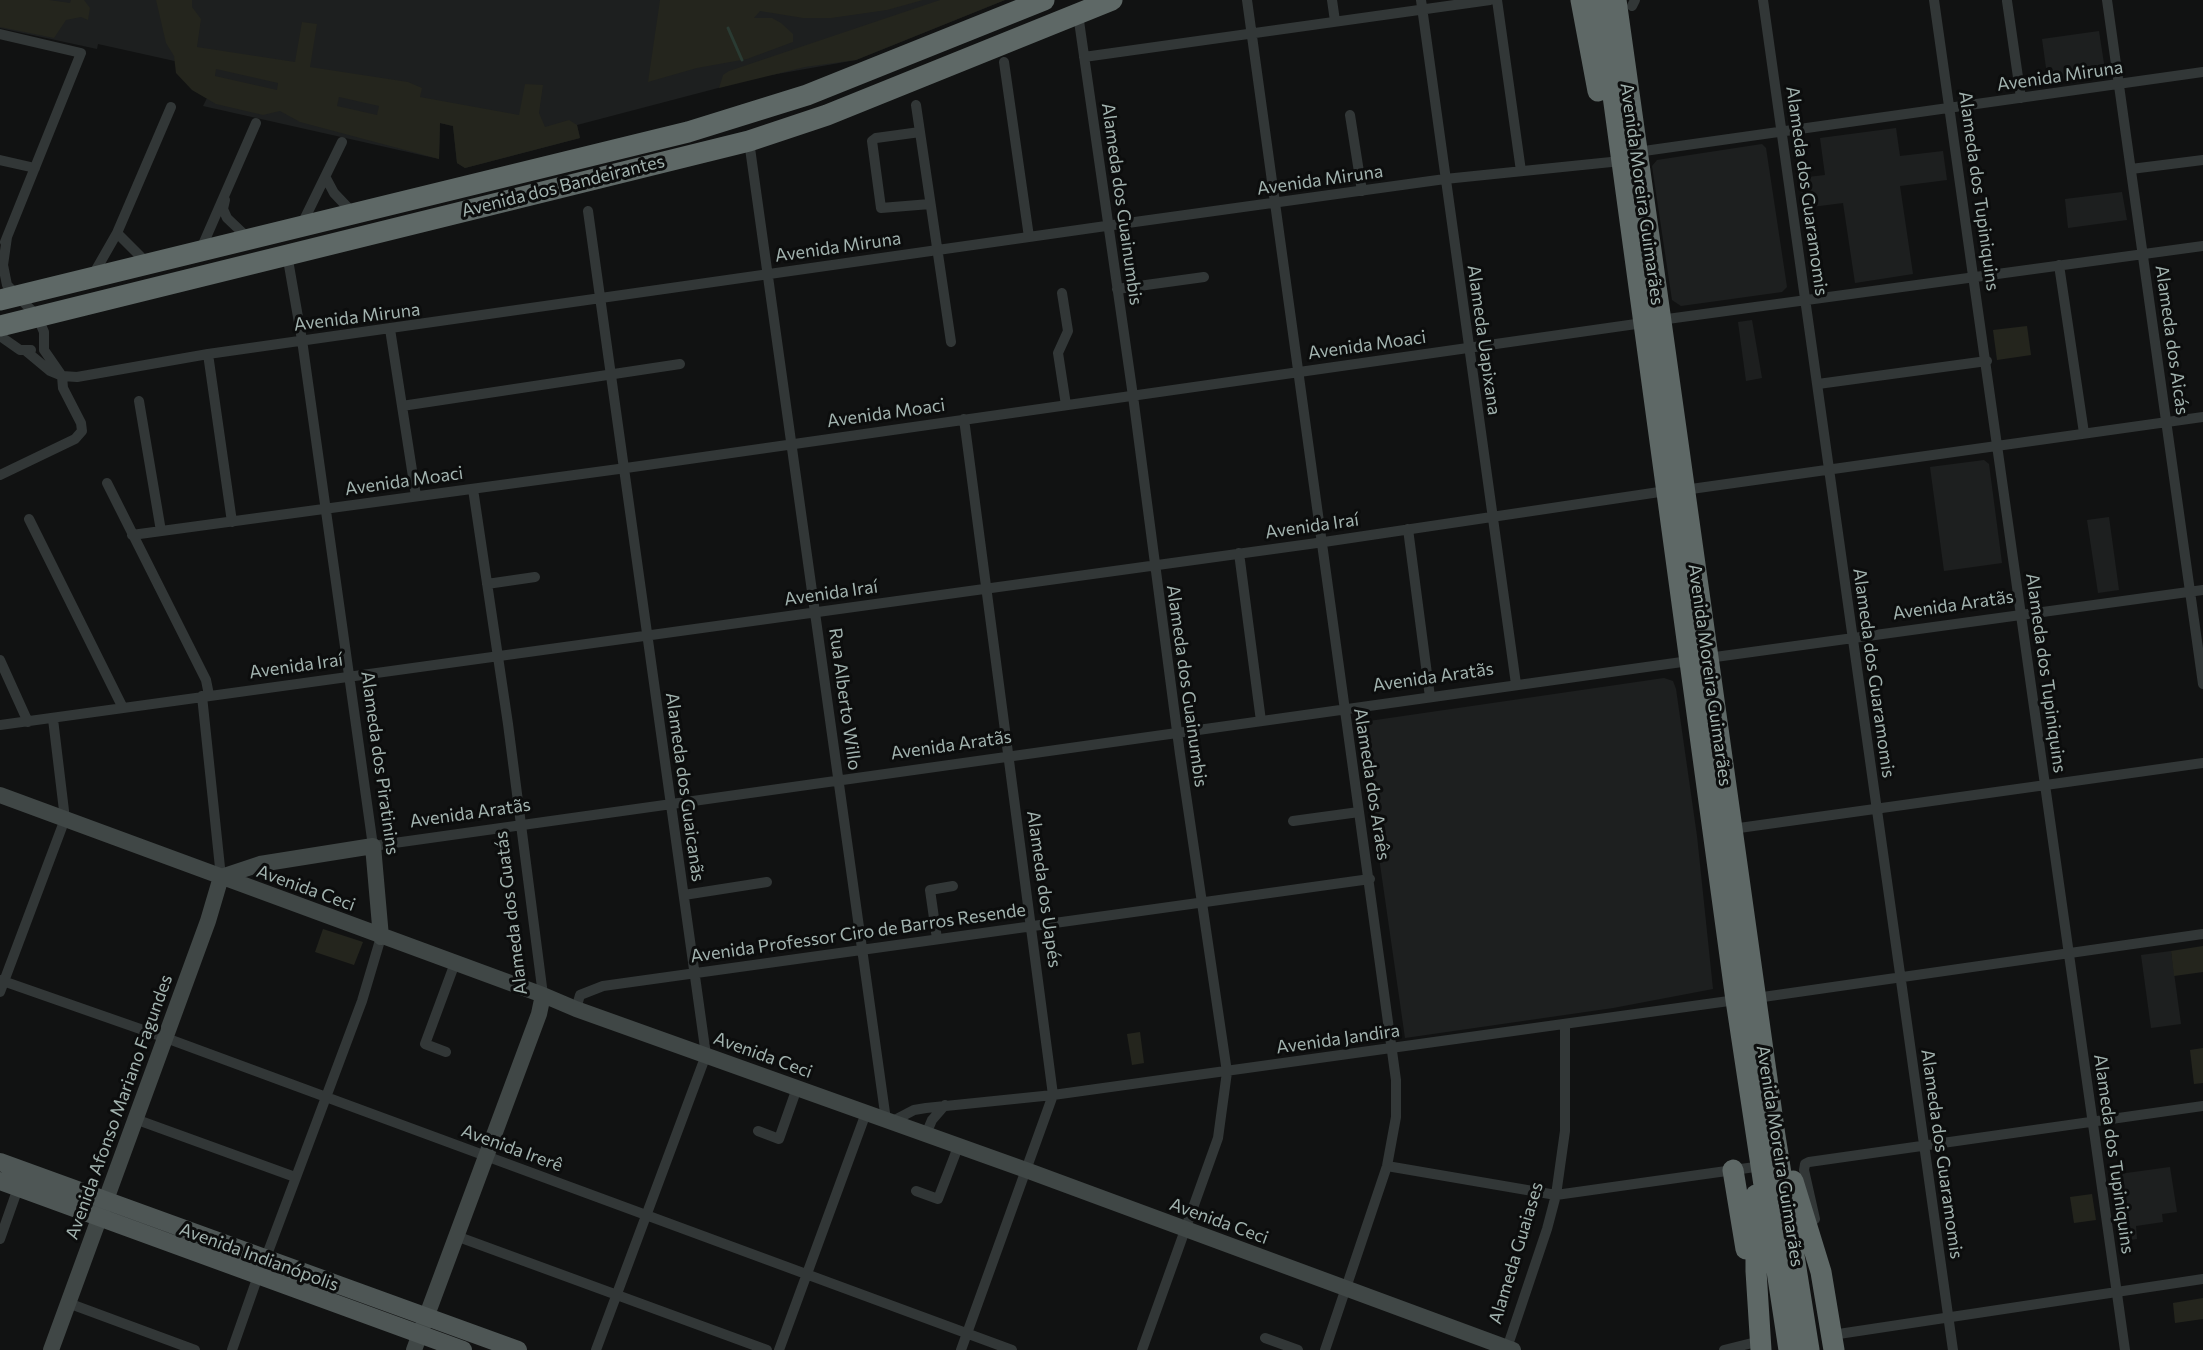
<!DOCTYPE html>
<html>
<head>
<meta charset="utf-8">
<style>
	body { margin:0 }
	canvas { display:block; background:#111212 }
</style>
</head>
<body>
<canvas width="2203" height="1350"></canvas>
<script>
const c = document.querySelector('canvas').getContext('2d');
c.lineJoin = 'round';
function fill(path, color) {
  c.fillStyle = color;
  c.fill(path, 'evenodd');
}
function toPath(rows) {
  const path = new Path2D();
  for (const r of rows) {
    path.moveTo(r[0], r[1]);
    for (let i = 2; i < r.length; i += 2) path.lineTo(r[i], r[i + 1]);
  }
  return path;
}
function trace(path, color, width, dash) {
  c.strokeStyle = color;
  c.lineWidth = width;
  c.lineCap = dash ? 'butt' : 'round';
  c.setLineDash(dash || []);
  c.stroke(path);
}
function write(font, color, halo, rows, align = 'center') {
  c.font = font + ' Commissioner,sans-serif';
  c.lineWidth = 6;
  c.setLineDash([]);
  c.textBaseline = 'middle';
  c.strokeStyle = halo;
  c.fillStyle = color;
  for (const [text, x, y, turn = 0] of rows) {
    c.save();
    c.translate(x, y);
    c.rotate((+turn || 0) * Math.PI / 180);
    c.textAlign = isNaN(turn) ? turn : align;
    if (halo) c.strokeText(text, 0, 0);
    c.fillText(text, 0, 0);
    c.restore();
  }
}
const built = toPath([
	[0,0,1005,0,856,60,760,77,577,125,580,138,465,168,457,163,453,126,440,123,439,159,203,106,212,88,215,70,98,44,97,49,0,28],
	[2099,31,2105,70,2101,75,2048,82,2042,39],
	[1896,128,1900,156,1943,151,1947,180,1900,186,1913,274,1855,283,1843,203,1804,208,1799,178,1825,175,1820,138],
	[1762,144,1766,148,1787,287,1782,292,1681,306,1672,300,1652,166,1657,160],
	[2122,192,2127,220,2068,228,2065,199],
	[1752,320,1762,378,1746,381,1738,322],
	[1984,460,1989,464,2002,563,1944,571,1930,467],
	[2109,517,2119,590,2098,593,2087,520],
	[1664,678,1673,681,1676,689,1697,836,1713,989,1613,1008,1405,1038,1361,732,1363,724,1369,721],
	[2171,951,2181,1024,2151,1028,2141,955],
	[2170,1167,2177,1212,2162,1214,2163,1222,2136,1226,2137,1239,2122,1241,2112,1175]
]);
const green = toPath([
	[0,0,49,0,70,3,71,0,84,0,90,8,88,20,81,17,66,20,54,38,0,27],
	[156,0,192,0,192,7,201,19,197,47,295,62,302,22,317,24,310,67,408,82,422,88,420,97,519,115,525,84,543,85,539,113,545,127,569,120,577,125,580,138,465,168,457,163,453,126,440,123,439,159,300,122,280,111,263,115,216,104,192,90,176,73,174,56,166,43],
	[216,69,278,83,277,90,215,76],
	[339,97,379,106,377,115,337,106],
	[660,0,923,0,887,10,831,18,803,18,760,11,754,18,772,18,781,23,793,34,793,42,747,59,697,68,648,82],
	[940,0,1005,0,856,60,805,67,719,88,723,75,729,71],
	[2027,326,2031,355,1997,360,1993,330],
	[323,929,363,942,354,965,315,952],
	[2203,946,2203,972,2174,976,2171,951],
	[1140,1032,1144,1063,1132,1065,1127,1034],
	[2203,1048,2203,1083,2194,1084,2190,1050],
	[2092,1194,2096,1220,2074,1223,2070,1197],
	[2203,1298,2203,1319,2175,1323,2173,1303]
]);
const stream = toPath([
	[728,28,742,60]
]);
const street = toPath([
	[1247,0,1396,1080,1396,1117,1387,1166,1325,1350],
	[1332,0,1335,21],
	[1421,0,1516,684],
	[1497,0,1521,171],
	[1763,0,1953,1350],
	[1934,0,2125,1350],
	[2107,0,2203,684],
	[2007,1,2021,98],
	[1632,6,1635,0],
	[1078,14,1133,396,1180,754,1227,1072,1218,1138,1142,1350],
	[0,34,81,53,5,242],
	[1084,57,1490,0],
	[1004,62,1029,237],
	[916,105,951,342],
	[1350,115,1362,191],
	[920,132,876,138,872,141,881,208,930,204],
	[749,141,886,1120],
	[1637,152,2203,72],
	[0,160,35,168],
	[2131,169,2203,160],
	[326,178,334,193,352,212],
	[225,200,223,209,227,218,248,238],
	[588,211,706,1055,596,1350],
	[302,224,342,142],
	[117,233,146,262],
	[201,249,256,123],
	[287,254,302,340,373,846,1689,661],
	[2059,265,2084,433],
	[93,275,117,233,171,107],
	[1117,289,1204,277],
	[1062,293,1068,331,1058,353,1066,405],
	[1660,320,2203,246],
	[390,329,416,496],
	[0,336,20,350,31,350],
	[26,351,50,371,62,376,77,377,208,354,1106,226,1445,179,1621,161],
	[208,354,232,522],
	[1818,384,1987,361],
	[139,401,161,531],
	[402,406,680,364],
	[0,475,75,439,82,431,81,423,63,388,62,376,44,350,44,332,37,316,7,285,3,265,7,237],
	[107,483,206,680,209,695],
	[473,489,508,724,543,995],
	[1684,490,2203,417],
	[29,519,123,708],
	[1408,529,1430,697],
	[132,535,626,468,1643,323],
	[1239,553,1261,721],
	[487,584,535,577],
	[1708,658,2203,590],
	[0,660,28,722],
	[202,696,221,877],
	[0,725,1324,542,1666,491],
	[1293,821,1359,812],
	[1732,829,2203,763],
	[684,895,767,882],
	[937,939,930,890,953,886],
	[0,980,166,1038,1012,1350],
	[0,992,65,819,53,719],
	[1756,998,2203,934],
	[576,1009,580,995,603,986,1370,879],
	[446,1052,425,1044,455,963],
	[135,1119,295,1177],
	[891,1122,914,1110,926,1108,1053,1095,1736,1000],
	[758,1131,779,1139,797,1088],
	[926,1134,932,1120,945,1105],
	[1387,1166,1556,1195,1762,1166],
	[916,1191,938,1199,958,1147],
	[1815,1219,1804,1170,1805,1164,1809,1162,2203,1106],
	[456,1236,767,1350],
	[0,1239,18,1188],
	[265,1260,362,1001,381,937],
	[68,1303,195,1350],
	[1832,1335,2203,1279],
	[1265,1338,1298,1350],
	[1507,1348,1547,1229,1556,1195,1565,1131,1565,1024],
	[232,1350,258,1276],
	[779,1350,866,1113],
	[961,1350,1053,1095,964,419],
	[1724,1350,1760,1341]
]);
const secondary = toPath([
	[0,795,543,995,576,1009,1026,1170,1513,1350],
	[221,877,260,864,373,846,381,937],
	[51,1350,208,921,221,877],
	[414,1350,539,1014,543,995]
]);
const primary = toPath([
	[0,1162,518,1350],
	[0,1181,463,1350]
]);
const highway = toPath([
	[1581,0,1598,91],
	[1600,0,1736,1000,1789,1350],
	[1616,0,1775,1136,1809,1350],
	[0,300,688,132,807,95,1044,0],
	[0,326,749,141,827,115,1112,0],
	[1733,1170,1746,1249],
	[1793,1181,1821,1272,1834,1350],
	[1756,1195,1756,1271,1761,1350]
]);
const streetNames = [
	["Avenida Miruna",2060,76,-8],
	["Avenida Miruna",1320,180,-8],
	["Avenida dos Bandeirantes",563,186,-14],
	["Alameda dos Guaramomis",1807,191,82],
	["Alameda dos Tupiniquins",1979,191,82],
	["Avenida Moreira Guimarães",1642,194,82],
	["Alameda dos Guainumbis",1122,204,82],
	["Avenida Miruna",838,247,-8],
	["Avenida Miruna",357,317,-7],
	["Alameda Uapixana",1484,340,82],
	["Alameda dos Aicás",2172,340,82],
	["Avenida Moaci",1367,345,-8],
	["Avenida Moaci",886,413,-8],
	["Avenida Moaci",404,481,-8],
	["Avenida Iraí",1312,526,-8],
	["Avenida Iraí",831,593,-8],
	["Avenida Aratãs",1953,605,-8],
	["Avenida Iraí",296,666,-8],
	["Alameda dos Guaramomis",1874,673,82],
	["Alameda dos Tupiniquins",2046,673,82],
	["Avenida Moreira Guimarães",1710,675,82],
	["Avenida Aratãs",1433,677,-8],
	["Alameda dos Guainumbis",1187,686,82],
	["Rua Alberto Willo",845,699,82],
	["Avenida Aratãs",951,745,-8],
	["Alameda dos Piratinins",380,763,82],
	["Alameda dos Araês",1372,784,81],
	["Alameda dos Guaicanãs",685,787,82],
	["Avenida Aratãs",470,813,-8],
	["Avenida Ceci",306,888,20],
	["Alameda dos Uapés",1044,889,82],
	["Alameda dos Guatás",511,913,-97],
	["Avenida Professor Ciro de Barros Resende",858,933,-8],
	["Avenida Jandira",1338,1039,-8],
	["Avenida Ceci",763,1055,20],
	["Avenida Afonso Mariano Fagundes",119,1107,-70],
	["Avenida Irerê",512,1148,20],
	["Alameda dos Guaramomis",1942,1154,82],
	["Alameda dos Tupiniquins",2114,1154,82],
	["Avenida Moreira Guimarães",1780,1156,81],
	["Avenida Ceci",1219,1221,20],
	["Alameda Guaiases",1516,1253,-73],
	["Avenida Indianópolis",259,1257,20]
];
fill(built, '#1d1f1f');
fill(green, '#24251d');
trace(stream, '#2a3b33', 3);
trace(street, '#323737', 10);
trace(secondary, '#404746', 16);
trace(primary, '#4e5655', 18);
trace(highway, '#5e6866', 21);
write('18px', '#a2b3af', '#0c0d0d', streetNames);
</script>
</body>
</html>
